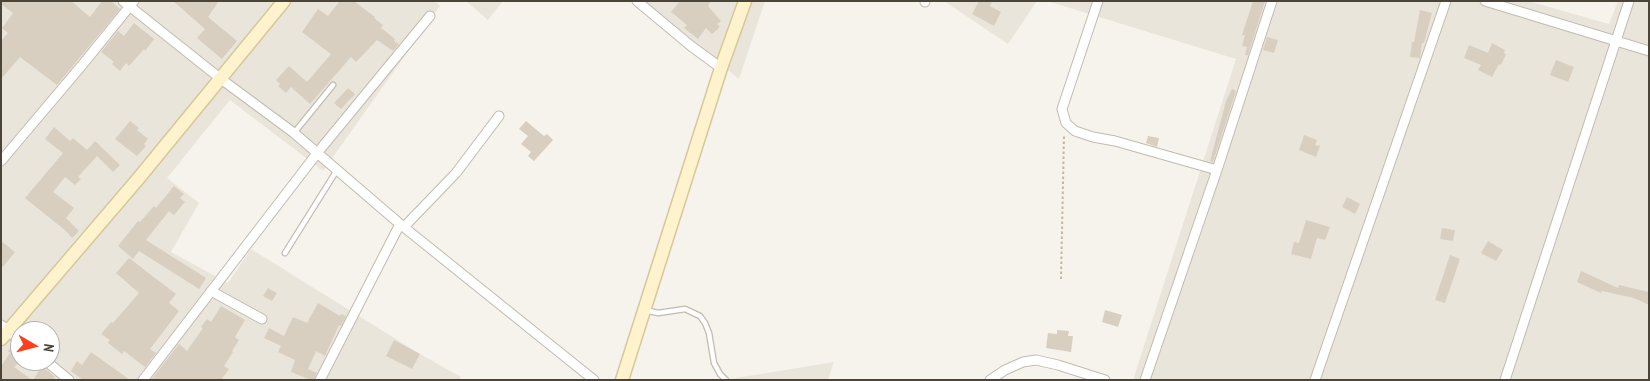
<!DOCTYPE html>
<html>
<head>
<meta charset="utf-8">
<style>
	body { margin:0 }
	#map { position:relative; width:1650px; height:381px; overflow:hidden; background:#f6f3ec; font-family:"PT Sans Narrow",sans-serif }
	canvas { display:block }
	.frame { position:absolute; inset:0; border:2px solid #4b4439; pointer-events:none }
	.north { position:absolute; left:10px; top:321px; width:50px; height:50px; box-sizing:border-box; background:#fff; border:1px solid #b7b4b0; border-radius:50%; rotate:98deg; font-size:14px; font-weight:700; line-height:20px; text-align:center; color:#4b4439 }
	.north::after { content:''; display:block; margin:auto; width:18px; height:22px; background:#fc3f1d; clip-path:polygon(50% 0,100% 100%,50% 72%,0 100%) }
</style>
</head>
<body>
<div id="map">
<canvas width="1650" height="381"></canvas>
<div class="frame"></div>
<div class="north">N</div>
</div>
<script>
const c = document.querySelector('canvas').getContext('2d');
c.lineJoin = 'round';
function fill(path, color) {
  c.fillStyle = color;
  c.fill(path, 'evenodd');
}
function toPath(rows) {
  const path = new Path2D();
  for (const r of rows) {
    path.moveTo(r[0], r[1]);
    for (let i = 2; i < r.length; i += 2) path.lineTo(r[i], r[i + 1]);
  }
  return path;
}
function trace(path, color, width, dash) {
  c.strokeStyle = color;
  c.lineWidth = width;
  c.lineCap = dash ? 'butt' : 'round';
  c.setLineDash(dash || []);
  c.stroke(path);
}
const residential = toPath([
	[1,1,434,1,440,6,323,171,230,100,167,178,199,203,171,252,228,283,251,249,420,354,461,377,460,380,1,380],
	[20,331,50,331,50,361,20,361],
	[466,1,503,1,488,20],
	[640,1,765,1,739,79],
	[944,1,1037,1,1008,44],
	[1047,1,1528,1,1609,24,1618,1,1649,1,1649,380,1133,380,1236,59],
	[834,362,828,380,724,380]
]);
const building = toPath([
	[1,1,71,1,90,17,102,1,111,1,120,9,57,85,20,57,1,79,1,41,8,33,2,28,13,13,1,4],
	[173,1,219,1,208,17,237,41,222,59,197,38,205,29],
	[340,1,354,1,375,17,374,18,383,25,381,28,395,39,394,41,399,44,393,51,377,40,356,62,351,57,310,104,291,87,286,93,278,86,280,84,276,80,289,66,307,82,331,54,302,32,318,9,328,16],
	[680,1,711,1,708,6,721,21,717,24,720,27,712,34,706,28,698,39,684,28,687,25,671,12],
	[979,1,992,1,990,6,1001,12,994,26,972,14],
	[1253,1,1265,1,1248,55,1245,55,1247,47,1242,46,1245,35,1242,35],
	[1420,10,1432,13,1424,43,1422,43,1420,58,1410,57,1412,42,1414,42],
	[134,23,154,39,145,51,144,49,129,66,126,63,120,71,112,64,114,62,101,52,118,31,124,36],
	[1267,37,1278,40,1274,53,1263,50],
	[1492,43,1505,50,1504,53,1506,54,1501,65,1499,64,1492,77,1478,70,1481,65,1464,58,1469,45,1488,53],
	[1556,60,1574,67,1568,82,1550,75],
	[348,88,355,94,341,109,334,103],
	[1232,89,1236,91,1213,162,1210,161,1226,101],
	[130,121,139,128,137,130,148,139,144,144,146,146,137,156,115,139],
	[526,121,544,136,547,134,553,140,534,161,528,156,531,152,521,144,528,136,519,129],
	[54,127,70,141,73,138,87,150,95,141,120,165,113,172,97,156,78,177,81,179,75,185,65,177,53,192,74,208,66,218,79,231,72,238,66,231,25,198,63,153,45,139],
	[1304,135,1317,140,1315,145,1320,146,1316,157,1299,150],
	[1148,136,1159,138,1157,147,1146,143],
	[174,186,184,194,180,198,185,202,174,215,169,211,146,240,206,278,199,289,139,251,133,259,118,246,138,221,140,222,154,206,156,208],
	[1347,197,1360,204,1355,214,1342,207],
	[1306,220,1330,227,1325,240,1317,238,1311,259,1291,254,1294,242,1299,243],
	[1442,228,1455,230,1453,241,1440,239],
	[1,241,15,252,1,269],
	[1488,241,1503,250,1496,261,1481,253],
	[1450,255,1460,259,1445,303,1435,300],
	[129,258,176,294,169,303,179,311,150,349,156,353,145,367,124,351,122,354,108,343,110,340,101,334,111,322,113,323,139,293,116,273],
	[1581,271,1618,288,1619,285,1649,292,1649,305,1634,298,1602,291,1601,293,1577,282],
	[268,288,277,293,272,301,263,296],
	[318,303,340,316,341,314,346,316,341,326,339,325,325,356,316,351,308,369,317,373,314,380,311,380,291,372,295,360,278,352,281,346,264,338,269,328,284,336,293,317,307,323],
	[221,306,245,320,235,337,239,340,232,351,233,352,224,366,229,369,221,380,151,380,179,344,187,351,203,328,201,327,207,319,211,322],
	[1105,310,1122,315,1118,327,1102,322],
	[1057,330,1069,331,1068,336,1073,336,1071,352,1046,348,1048,333,1057,334],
	[394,340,420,354,412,369,386,356],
	[14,344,20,347,20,362,14,367,32,380,1,380,1,366,10,353,8,351],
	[91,352,130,380,83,380,71,371,77,361,82,365],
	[42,366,55,377,53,380,33,380]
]);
const path = toPath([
	[1061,279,1064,135]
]);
const lane = toPath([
	[294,133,333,85],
	[285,253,337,170],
	[645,310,658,313,685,309,700,316,705,323,709,333,714,363,720,374,726,380]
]);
const street = toPath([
	[123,1,221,79,294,133,400,224,594,380],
	[637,1,691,46,721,68],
	[1098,1,1062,109,1066,123,1075,131,1093,137,1115,141,1217,170],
	[1485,1,1649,51],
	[925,2,925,1],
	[1,161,83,64,134,1],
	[404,227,456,173,499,116],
	[211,291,262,319],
	[1,325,20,341],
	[46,361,69,380],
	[143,380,318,152,430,16],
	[320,380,400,224],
	[990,380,1005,370,1023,362,1036,360,1058,365,1105,380],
	[1145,380,1217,170,1272,1],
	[1315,380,1446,1],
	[1505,380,1629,1]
]);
const secondary = toPath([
	[1,339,138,179,284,1],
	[622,380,721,68,745,1]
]);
fill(residential, '#eae5da');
fill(building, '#d8cfc1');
trace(lane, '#c2bbae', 7);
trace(street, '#c2bbae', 11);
trace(secondary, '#d6c79b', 15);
trace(path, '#c4b79f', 2, [2.5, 2.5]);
trace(lane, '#fff', 4.5);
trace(street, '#fff', 9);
trace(secondary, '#fff3cd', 12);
</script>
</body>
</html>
